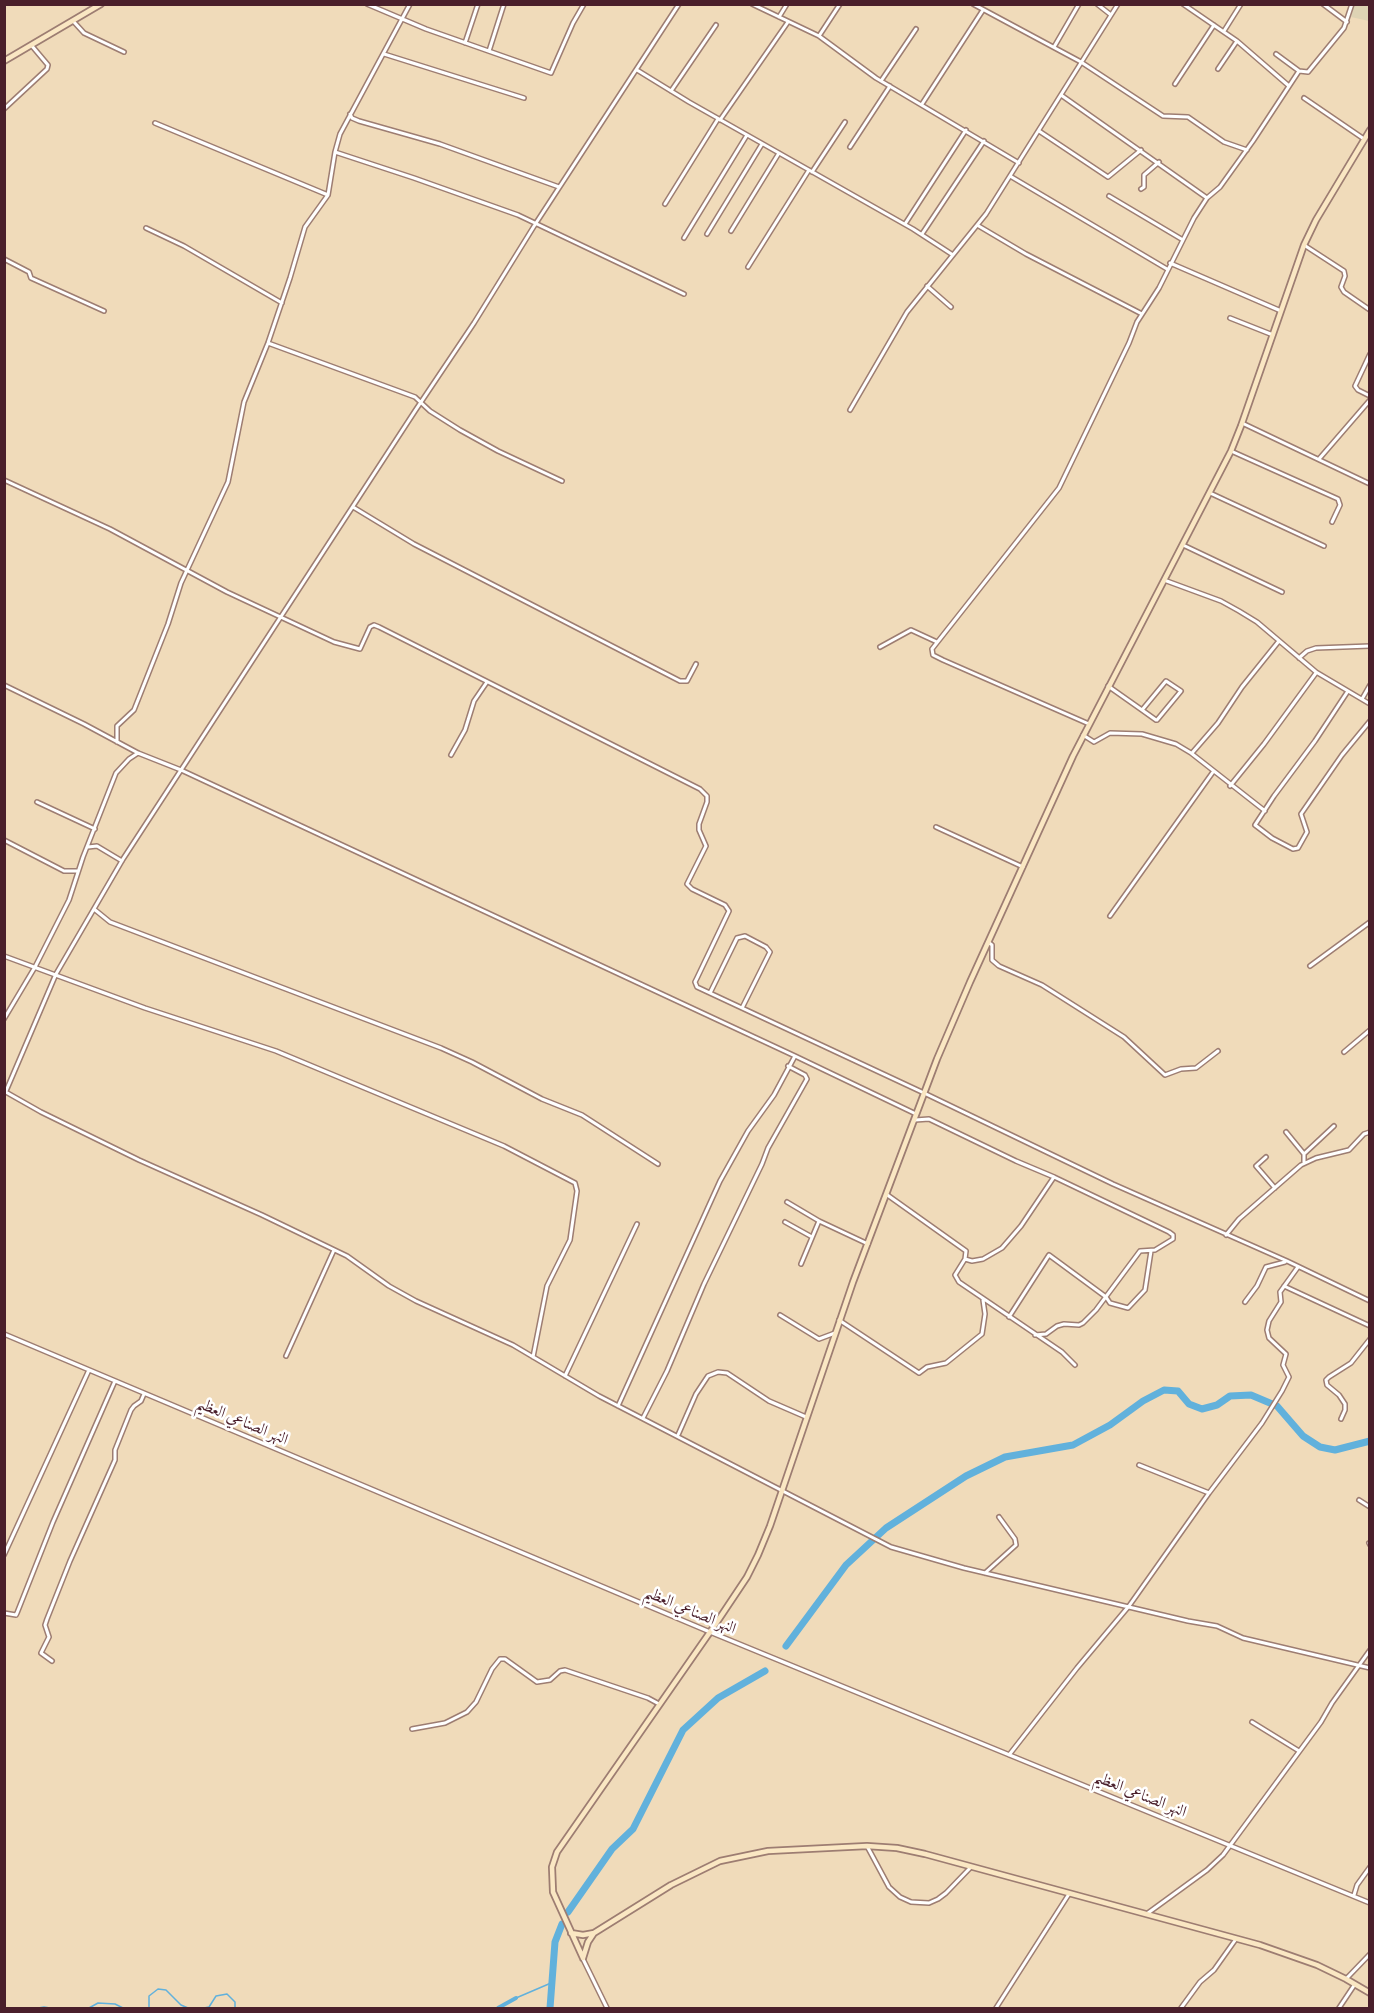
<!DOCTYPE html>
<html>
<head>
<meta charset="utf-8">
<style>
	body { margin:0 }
	#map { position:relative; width:1374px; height:2013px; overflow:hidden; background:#f0dbba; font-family:Alegreya,serif }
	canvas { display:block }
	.frame { position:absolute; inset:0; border:6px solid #4a1f2b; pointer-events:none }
</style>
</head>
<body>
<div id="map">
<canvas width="1374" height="2013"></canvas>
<div class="frame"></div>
</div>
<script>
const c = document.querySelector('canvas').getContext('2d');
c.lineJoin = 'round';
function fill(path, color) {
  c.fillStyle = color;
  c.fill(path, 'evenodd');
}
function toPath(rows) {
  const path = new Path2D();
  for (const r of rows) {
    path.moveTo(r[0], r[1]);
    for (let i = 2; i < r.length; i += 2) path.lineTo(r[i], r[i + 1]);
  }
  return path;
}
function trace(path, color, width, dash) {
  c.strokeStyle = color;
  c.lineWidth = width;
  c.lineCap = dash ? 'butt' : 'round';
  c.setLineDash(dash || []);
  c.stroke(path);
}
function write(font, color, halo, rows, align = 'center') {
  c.font = font + ' Alegreya,Amiri,serif';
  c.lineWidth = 5;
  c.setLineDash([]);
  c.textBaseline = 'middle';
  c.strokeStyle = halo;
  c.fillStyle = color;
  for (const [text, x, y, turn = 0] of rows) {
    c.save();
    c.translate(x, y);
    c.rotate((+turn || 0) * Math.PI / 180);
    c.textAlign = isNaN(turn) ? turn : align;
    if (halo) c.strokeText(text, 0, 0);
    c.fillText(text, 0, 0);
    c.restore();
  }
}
const built = toPath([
	[1354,5,1369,5,1369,21,1351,17]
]);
const stream = toPath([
	[516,1998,551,1983],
	[38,2008,44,2007,50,2008],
	[89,2008,98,2003,115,2004,123,2008],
	[149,2008,149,1996,158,1989,166,1990,181,2005,188,2008],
	[204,2008,209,2007,216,1996,227,1994,235,2002,235,2008]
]);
const canal = toPath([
	[498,2008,516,1998]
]);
const river = toPath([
	[786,1646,846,1565,886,1528,966,1476,1005,1457,1073,1445,1110,1425,1143,1401,1164,1390,1178,1391,1189,1404,1202,1409,1217,1405,1230,1396,1251,1395,1277,1406,1303,1436,1320,1447,1335,1450,1370,1441],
	[568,1912,612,1849,633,1829,683,1730,718,1698,765,1671],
	[550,2008,555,1942,562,1924]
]);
const street = toPath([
	[367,4,426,29,551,73,573,23,584,4],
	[752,4,819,36,876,78,1019,163],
	[973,4,1081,62,1163,116,1188,117,1224,142,1247,150],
	[1097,4,1111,15],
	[1183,4,1237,41,1289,86],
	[1323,4,1347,22],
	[779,17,787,4],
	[74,22,84,33,124,52],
	[1224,31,1241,4],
	[819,36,840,4],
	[465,43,478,4],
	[1054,47,1079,4],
	[489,51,504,4],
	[384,54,524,98],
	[1276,54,1299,71,1308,72,1344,28,1352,4],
	[1218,69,1237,41],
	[637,70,689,102,913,229,953,255],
	[881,81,916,29],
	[1175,84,1214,25],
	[671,91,716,25],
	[1061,95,1207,198],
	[1304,98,1364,139],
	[922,104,983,10],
	[4,109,47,69,48,65,32,46],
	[350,114,352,118,359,121,440,144,559,187],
	[720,120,788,22],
	[155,123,328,195],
	[1039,131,1108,177,1141,150],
	[850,147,890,86],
	[335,152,414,178,518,215,684,294],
	[812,172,845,122],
	[1010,176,1167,269],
	[1141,189,1144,187,1144,175,1159,162],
	[1109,196,1183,240],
	[665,204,718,119],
	[905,224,966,130],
	[977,225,1026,254,1142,314],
	[146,228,184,246,282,303],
	[731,231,779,153],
	[707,234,762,144],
	[922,234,984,141],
	[684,238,747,135],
	[1304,245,1344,271,1345,276,1341,287,1344,292,1370,310],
	[4,259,29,272,31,278,104,311],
	[1170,263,1281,311],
	[748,267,809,170],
	[927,286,951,307],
	[1230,318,1273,335],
	[268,343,415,397,430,411,460,430,498,451,562,481],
	[1370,354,1355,386,1358,390,1370,396],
	[850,410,907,312,986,214,1118,4],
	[1242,423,1370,484],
	[1231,451,1338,499,1340,505,1332,522],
	[1319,459,1370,400],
	[4,480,110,529,227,592,334,642,360,649,370,627,374,625,379,627,700,789,707,796,707,802,699,824,699,830,706,846,687,884,692,889,725,905,729,911,697,978,695,982,697,987,924,1093,1113,1184,1287,1261,1370,1301],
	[1210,493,1324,546],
	[353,507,414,544,680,681,687,681,696,664],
	[1183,545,1282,592],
	[1164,580,1221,601,1239,611,1257,622,1316,672,1370,704],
	[880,647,911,630,937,642],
	[1299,658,1307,651,1316,648,1370,646],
	[4,685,84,724,138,753,181,770,795,1056],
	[1108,686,1142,710,1156,720,1157,720,1181,691,1166,681,1142,710],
	[1348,691,1315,741,1274,796,1255,825,1272,838,1293,849,1298,848,1307,832,1301,814,1342,755,1370,721],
	[1362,699,1370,685],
	[1089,724,943,660,933,655,932,649,1059,488,1129,343,1137,322,1159,288,1194,218,1207,198,1220,187,1253,141,1299,71],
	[1083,735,1094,742,1110,733,1142,734,1176,744,1191,753,1265,811],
	[117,742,117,726,134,710,168,624,181,583,228,482,244,402,268,343,290,278,305,227,328,195,335,152,340,134,410,4],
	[1192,753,1218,723,1242,687,1279,641],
	[451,755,465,730,474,701,487,682],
	[1230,786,1264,744,1316,673],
	[37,802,95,829],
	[936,827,1023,867],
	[4,840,64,871,78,871],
	[88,847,97,846,122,861],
	[94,909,110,922,441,1048,472,1062,542,1099,582,1115,658,1164],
	[1110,916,1213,772],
	[988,942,992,945,992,960,999,966,1042,985,1124,1037,1165,1075,1181,1069,1196,1068,1218,1051],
	[4,956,145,1008,276,1051,504,1146,575,1183,577,1191,570,1240,547,1286,533,1357],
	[1310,966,1370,922],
	[710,993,737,938,745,936,766,947,770,952,742,1008],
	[4,1019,35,967,69,900,83,857,116,773,129,759,138,753],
	[1344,1052,1370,1030],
	[4,1091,41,1112,139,1160,262,1215,347,1256,389,1286,416,1301,513,1345,599,1396,891,1547,964,1568,1188,1621,1217,1626,1243,1638,1370,1668],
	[6,1091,56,974,123,859,415,411,474,323,536,223,679,4],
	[915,1120,929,1119,1016,1161,1054,1177,1021,1226,1002,1248,983,1259,972,1261,965,1259],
	[1286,1132,1304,1154],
	[1266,1157,1256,1166,1275,1188],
	[1304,1163,1304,1154,1334,1126],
	[886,1194,966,1251,965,1259,955,1275,959,1282,1062,1352,1075,1365],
	[787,1202,819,1221,868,1244],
	[785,1222,812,1237],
	[1226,1235,1239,1219,1301,1165,1316,1158,1349,1150,1364,1134,1370,1132],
	[801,1264,819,1221],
	[1284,1286,1370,1326],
	[1245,1302,1257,1286,1266,1267,1285,1262],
	[780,1315,819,1339,835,1333],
	[1009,1317,1049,1255,1106,1297,1110,1303,1128,1308,1145,1290,1151,1251],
	[839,1320,919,1373,927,1367,946,1363,982,1334,985,1314,983,1300],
	[4,1334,710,1632,1370,1903],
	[1035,1335,1046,1334,1057,1326,1064,1324,1079,1325,1083,1323,1096,1310,1140,1251,1155,1250,1173,1239,1173,1235,1169,1232,1054,1177],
	[286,1356,334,1250],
	[565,1376,637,1224],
	[618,1406,720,1181,748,1131,774,1095,795,1056,916,1114],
	[643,1418,667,1371,704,1284,762,1164,768,1148,807,1079,805,1075,788,1066],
	[1341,1419,1345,1410,1345,1404,1339,1395,1327,1385,1326,1380,1329,1377,1351,1363,1370,1339],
	[678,1435,696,1394,708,1376,718,1372,727,1373,769,1401,806,1417],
	[1139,1465,1209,1493],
	[1359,1500,1370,1507],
	[1369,1543,1370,1545],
	[4,1555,89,1370],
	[985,1573,1016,1545,1015,1539,999,1517],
	[4,1613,16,1615,17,1613,53,1522,115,1381],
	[52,1661,41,1653,49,1637,45,1625,47,1619,70,1561,115,1460,115,1450,131,1410,134,1406,141,1401,144,1394],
	[1252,1722,1299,1751],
	[412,1729,445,1723,467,1712,476,1702,492,1669,500,1659,505,1659,537,1682,550,1680,560,1671,565,1670,648,1698,659,1704],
	[1009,1755,1077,1668,1129,1606,1209,1493,1262,1423,1282,1391,1289,1377,1283,1365,1286,1354,1269,1338,1267,1330,1269,1321,1281,1302,1280,1292,1298,1267],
	[867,1846,889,1887,900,1897,911,1902,929,1903,938,1899,946,1893,971,1867],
	[1354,1895,1357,1885,1370,1867],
	[1148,1913,1207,1870,1223,1855,1321,1722,1332,1703,1370,1650],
	[583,1959,607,2008],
	[1346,1979,1370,1954],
	[996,2008,1069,1894],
	[1181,2008,1200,1982,1214,1970,1236,1939],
	[1339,2008,1355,1984]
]);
const secondary = toPath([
	[4,61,101,4],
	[571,1933,583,1935,594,1933],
	[583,1958,553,1892,552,1867,557,1852,717,1622,747,1577,758,1555,770,1526,853,1282,937,1059,970,982,1073,756,1231,451,1241,426,1304,245,1316,220,1370,130],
	[583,1958,588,1942,594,1933,671,1885,720,1861,768,1851,867,1846,897,1848,925,1854,1260,1945,1317,1965,1346,1979,1370,1993]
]);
const streetNames = [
	["النهر الصناعي العظيم",242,1422,23],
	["النهر الصناعي العظيم",690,1611,23],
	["النهر الصناعي العظيم",1140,1795,22]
];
fill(built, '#ded3b4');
trace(stream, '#61b1dc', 1.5);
trace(canal, '#61b1dc', 4);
trace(river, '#61b1dc', 7);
trace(street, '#9d7d72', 6);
trace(secondary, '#9d7d72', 8);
trace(street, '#fff', 3);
trace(secondary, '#fae7c3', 4.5);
write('16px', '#4a1f2b', '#fff', streetNames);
</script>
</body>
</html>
